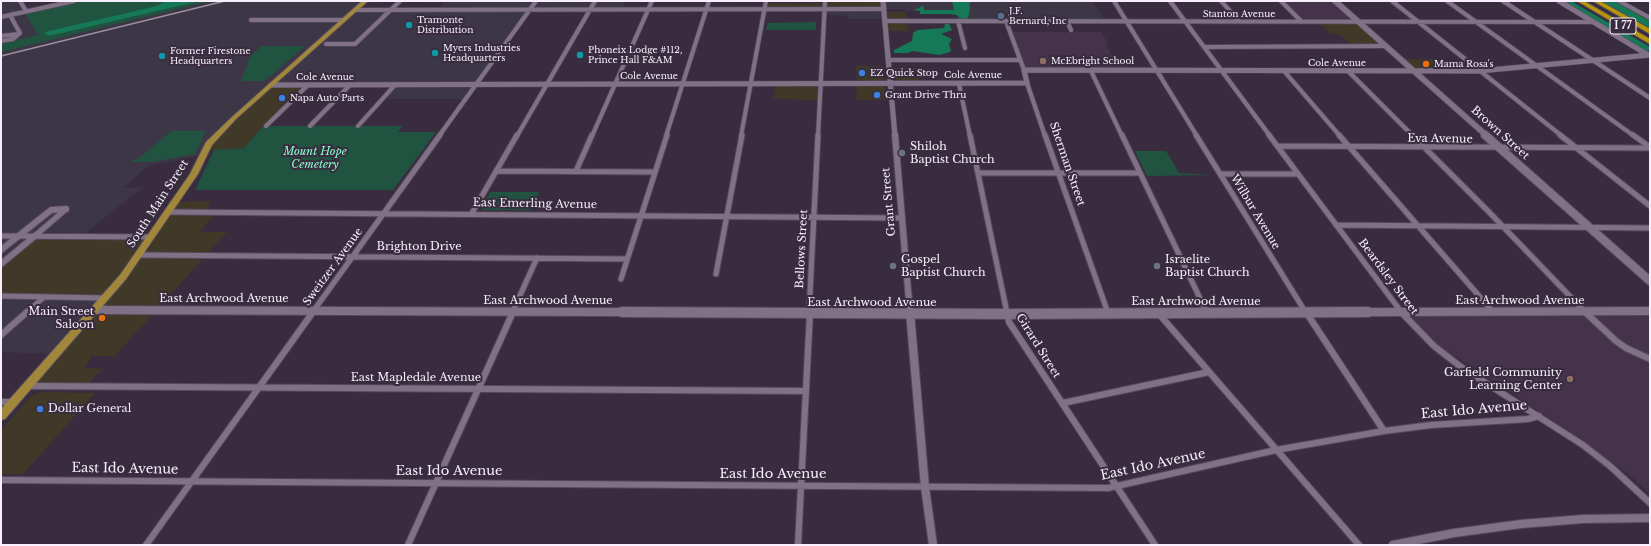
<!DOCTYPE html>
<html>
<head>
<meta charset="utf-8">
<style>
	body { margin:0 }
	#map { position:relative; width:1651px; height:546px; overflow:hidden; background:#392c3f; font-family:"Libre Baskerville",serif }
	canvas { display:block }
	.frame { position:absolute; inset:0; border:2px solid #f7effb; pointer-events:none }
</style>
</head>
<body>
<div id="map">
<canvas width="1651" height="546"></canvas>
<div class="frame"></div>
</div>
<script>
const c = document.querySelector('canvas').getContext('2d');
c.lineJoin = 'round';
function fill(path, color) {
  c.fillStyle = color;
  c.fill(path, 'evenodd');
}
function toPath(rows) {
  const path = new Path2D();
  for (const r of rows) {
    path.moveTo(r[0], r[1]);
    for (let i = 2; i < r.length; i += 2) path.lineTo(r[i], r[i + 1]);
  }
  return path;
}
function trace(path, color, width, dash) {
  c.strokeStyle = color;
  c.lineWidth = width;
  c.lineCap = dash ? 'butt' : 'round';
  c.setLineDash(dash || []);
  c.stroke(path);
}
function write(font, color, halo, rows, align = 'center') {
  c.font = font + ' "Libre Baskerville",serif';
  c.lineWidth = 4;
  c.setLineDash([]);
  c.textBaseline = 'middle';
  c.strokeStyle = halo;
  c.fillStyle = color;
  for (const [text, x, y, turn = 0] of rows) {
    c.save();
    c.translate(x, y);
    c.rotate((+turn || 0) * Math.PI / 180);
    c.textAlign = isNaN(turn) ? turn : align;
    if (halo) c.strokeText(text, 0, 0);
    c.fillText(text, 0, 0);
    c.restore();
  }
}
const commercial = toPath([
	[825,1,883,1,884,9,765,9,766,3,824,3],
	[884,12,906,12,909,31,885,31],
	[1319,22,1358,22,1386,46,1354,46,1339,34,1331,34],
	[1399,59,1434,59,1448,71,1414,71],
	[856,66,882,66,883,80,857,80],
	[889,68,917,68,919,83,890,83],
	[821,83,819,100,773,99,776,84],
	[271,85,305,85,263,126,244,148,205,151,209,144],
	[856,86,884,86,886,100,857,100],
	[212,201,203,212,217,212,199,232,227,232,115,356,92,356,84,368,102,369,86,386,28,386,94,310,1,296,1,264,36,235,152,237,175,202],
	[41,392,95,393,23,474,1,474,1,430,31,396]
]);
const industrial = toPath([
	[1,1,15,1,24,11,39,34,206,1,365,1,355,10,438,10,445,1,626,1,622,9,530,10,466,99,382,99,395,85,271,85,234,118,203,155,149,165,124,188,143,187,89,230,85,235,36,235,1,264],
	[883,1,1093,1,1105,21,961,21,957,15,950,14,920,14,920,11,906,11,905,9,884,9,885,19,848,19,848,16,824,15,825,9,883,9],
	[1,296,105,298,56,354,1,352]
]);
const built = toPath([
	[1281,1,1335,1,1358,22,1302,22],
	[1010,32,1101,32,1109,44,1106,45,1113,57,1126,61,1133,70,1024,70],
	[1650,316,1650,494,1626,472,1543,414,1437,344,1411,317]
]);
const green = toPath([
	[78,1,211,1,1,52,1,44,38,35,25,13],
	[816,22,816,30,766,30,768,23],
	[262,46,305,46,267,79,262,81,241,81,251,55],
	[263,126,402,126,398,132,436,132,393,190,195,190,214,150,244,148],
	[171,131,206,131,195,154,153,162,132,162,133,160,138,159],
	[1135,151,1166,151,1179,173,1213,175,1147,176],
	[490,192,539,192,531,210,481,210]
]);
const forest = toPath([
	[165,1,200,1,53,35,46,35,45,32,157,6],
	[952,1,984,1,971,2,969,4,970,8,968,19,965,20,960,19,957,15,950,14,920,14,920,11,914,10,923,6,924,10,954,10],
	[1561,1,1571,1,1650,47,1650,51,1645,51],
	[1599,1,1614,1,1650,21,1650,30],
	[945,24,949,24,952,30,941,34,952,39,949,44,951,51,947,53,939,55,913,51,907,53,894,53,894,50,912,41,913,33,917,30,944,28]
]);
const minorFar2 = toPath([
	[20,1,26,11],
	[1114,1,1197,136],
	[1170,1,1270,136],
	[1221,1,1239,21],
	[1281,1,1302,22],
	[1392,1,1562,136],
	[1447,1,1634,136],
	[1503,1,1650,98],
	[1619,1,1650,18],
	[355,10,884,9],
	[1,17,74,1],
	[251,20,343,20],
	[885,21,1594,22],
	[958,21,965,48],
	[1006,21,1024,70],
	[1067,21,1071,30],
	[1,36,19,34],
	[1,41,13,39,20,33,11,17,13,14],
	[326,44,355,44,400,1],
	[1204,47,1386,46],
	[888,60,1019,60],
	[1091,71,1122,136],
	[1284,71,1340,136],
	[1348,71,1413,136],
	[1027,83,1045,136],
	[959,84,970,136],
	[266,126,308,85],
	[310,126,350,85],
	[358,126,395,85],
	[439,136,536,1],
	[517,136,595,1],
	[592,136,652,1],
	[666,136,709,1],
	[741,136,766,1],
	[818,136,825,1]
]);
const minorFar1 = toPath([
	[970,135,1007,313],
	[1045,135,1108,313],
	[1122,135,1207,313],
	[1196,135,1306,313],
	[1269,135,1402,313],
	[1339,135,1493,312],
	[1412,135,1490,213,1586,313],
	[1560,135,1650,206],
	[1633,135,1650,147],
	[1278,146,1650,148],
	[497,171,655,172],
	[576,171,592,135],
	[978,173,1140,173],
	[1221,174,1298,174],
	[169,212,901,218],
	[472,213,517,135],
	[1336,225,1650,228],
	[36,235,66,209],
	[1,236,152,237],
	[139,255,627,259],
	[716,274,742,135],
	[621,279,667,135],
	[1,296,105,298],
	[26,313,44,297],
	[312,313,440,135],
	[512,313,537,258],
	[809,313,818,135]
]);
const minor = toPath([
	[1007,312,1009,322,1155,545],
	[1107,312,1108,314],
	[1306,312,1384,431],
	[1401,312,1434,346,1461,367,1583,445,1610,466,1650,503],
	[1585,312,1616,341,1626,348,1650,359],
	[1159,314,1359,545],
	[1,335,27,312],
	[28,386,805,391],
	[1,402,13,402],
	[1063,403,1209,372],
	[1,480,1108,488,1276,450,1384,431,1431,425,1528,419,1539,416],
	[146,545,313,312],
	[408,545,513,312],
	[798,545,810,312]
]);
const tertiaryFar2 = toPath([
	[883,1,895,136],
	[1559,1,1648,55],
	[271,85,1027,83,1024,70,1479,71,1650,55]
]);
const tertiaryFar1 = toPath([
	[895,135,910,313],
	[1,250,51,210,66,209],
	[1,264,36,235]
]);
const tertiary = toPath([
	[910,312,925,487,933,545],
	[1393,545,1454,533,1521,524,1583,519,1650,518]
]);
const secondaryFar2 = toPath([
	[1335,1,1487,136]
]);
const secondaryFar1 = toPath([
	[1485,135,1650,281],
	[94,310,851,313],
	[1154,313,1650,311]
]);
const secondary = toPath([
	[622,312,1007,314,1368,312]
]);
const primary = toPath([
	[362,1,368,1,236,119,212,145,198,174,126,279,5,419,1,420,1,409,120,275,190,174,206,142,232,117,362,1]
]);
const motorway = toPath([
	[1577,1,1584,1,1650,39,1650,44,1577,1],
	[1593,1,1600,1,1650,29,1650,34,1593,1]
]);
const rail = toPath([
	[1,56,225,1]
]);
const markers = [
	[1001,16,4,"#5c6f8a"],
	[409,25,4,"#0f9aa8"],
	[435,53,4,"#0f9aa8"],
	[580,55,4,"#0f9aa8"],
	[162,56,4,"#0f9aa8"],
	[1043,61,4,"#8d6e63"],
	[1426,64,4,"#e8710a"],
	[862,73,4,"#3f7fe0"],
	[877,95,4,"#3f7fe0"],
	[282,98,4,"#3f7fe0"],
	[902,153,4,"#6b7280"],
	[893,266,4,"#6b7280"],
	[1157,266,4,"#6b7280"],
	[102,318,4,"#e8710a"],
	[1570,379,4,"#8d6e63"],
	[40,409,4,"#3f7fe0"]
];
const farPoinames = [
	["J.F.",1009,11],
	["Bernard, Inc",1009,21],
	["Tramonte",417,20],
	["Distribution",417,30],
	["Myers Industries",443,48],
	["Headquarters",443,58],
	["Phoneix Lodge #112,",588,50],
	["Prince Hall F&AM",588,60],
	["Former Firestone",170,51],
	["Headquarters",170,61],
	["McEbright School",1051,61],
	["Mama Rosa's",1434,64],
	["EZ Quick Stop",870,73],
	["Grant Drive Thru",885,95],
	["Napa Auto Parts",290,98]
];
const farStreetnames = [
	["Stanton Avenue",1239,14],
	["Cole Avenue",1337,63],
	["Cole Avenue",973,75],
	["Cole Avenue",649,76],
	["Cole Avenue",325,77]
];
const shields = [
	[1623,26,26]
];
const shieldNames = [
	["I 77",1623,26]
];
const streetNames = [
	["Brown Street",1500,133,42],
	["Eva Avenue",1440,139,1],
	["Sherman Street",1067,164,71],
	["Grant Street",889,202,-95],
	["South Main Street",158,204,-57],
	["East Emerling Avenue",535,204,1],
	["Wilbur Avenue",1255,212,59],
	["Brighton Drive",419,247],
	["Bellows Street",802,249,-87],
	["Sweitzer Avenue",333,267,-54],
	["Beardsley Street",1388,277,53],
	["East Archwood Avenue",224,299],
	["East Archwood Avenue",548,301],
	["East Archwood Avenue",1520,301],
	["East Archwood Avenue",1196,302],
	["East Archwood Avenue",872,303],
	["Girard Street",1038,346,58],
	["East Mapledale Avenue",416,378]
];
const poiNames = [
	["Shiloh",910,147],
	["Baptist Church",910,160],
	["Gospel",901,260],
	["Baptist Church",901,273],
	["Israelite",1165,260],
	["Baptist Church",1165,273],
	["Main Street",94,312,"right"],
	["Saloon",94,325,"right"],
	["Garfield Community",1562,373,"right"],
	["Learning Center",1562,386,"right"],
	["Dollar General",48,409]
];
const parkNames = [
	["Mount Hope",315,152],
	["Cemetery",315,165]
];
const nearStreetnames = [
	["East Ido Avenue",1474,410,-5],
	["East Ido Avenue",1153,465,-12],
	["East Ido Avenue",125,469,1],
	["East Ido Avenue",449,471],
	["East Ido Avenue",773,474]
];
fill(commercial, '#403927');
fill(industrial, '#3d3646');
fill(built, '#44334b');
fill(green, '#215440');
fill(forest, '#157958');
trace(minorFar2, '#544958', 5.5);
trace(minorFar1, '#544958', 7);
trace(minor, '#544958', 8);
trace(tertiaryFar2, '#544958', 6);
trace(tertiaryFar1, '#544958', 8);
trace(tertiary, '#544958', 10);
trace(secondaryFar2, '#544958', 7);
trace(secondaryFar1, '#544958', 10);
trace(secondary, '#544958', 12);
trace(primary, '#544958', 2);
trace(motorway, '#544958', 2);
trace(minorFar2, '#807186', 4);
trace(minorFar1, '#807186', 5);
trace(minor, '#807186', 6);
trace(tertiaryFar2, '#807186', 5);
trace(tertiaryFar1, '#807186', 6);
trace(tertiary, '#807186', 8);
trace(secondaryFar2, '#807186', 5.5);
trace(secondaryFar1, '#807186', 8);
trace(secondary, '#807186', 10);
fill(primary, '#a0873c');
fill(motorway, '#b5960a');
trace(rail, '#9a909f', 1.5);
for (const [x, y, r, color] of markers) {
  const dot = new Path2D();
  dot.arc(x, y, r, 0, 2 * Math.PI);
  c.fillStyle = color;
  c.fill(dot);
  trace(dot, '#392c3f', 1.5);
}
write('9px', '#f7effb', '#392c3f', farPoinames, 'left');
write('9px', '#f7effb', '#392c3f', farStreetnames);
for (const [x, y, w] of shields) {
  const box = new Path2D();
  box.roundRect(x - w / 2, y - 8, w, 16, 3);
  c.fillStyle = '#392c3f';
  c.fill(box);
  trace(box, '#f7effb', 1);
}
write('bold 10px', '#f7effb', null, shieldNames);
write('11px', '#f7effb', '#392c3f', streetNames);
write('11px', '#f7effb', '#392c3f', poiNames, 'left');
write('italic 11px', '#85ffcc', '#392c3f', parkNames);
write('13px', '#f7effb', '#392c3f', nearStreetnames);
</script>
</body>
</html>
